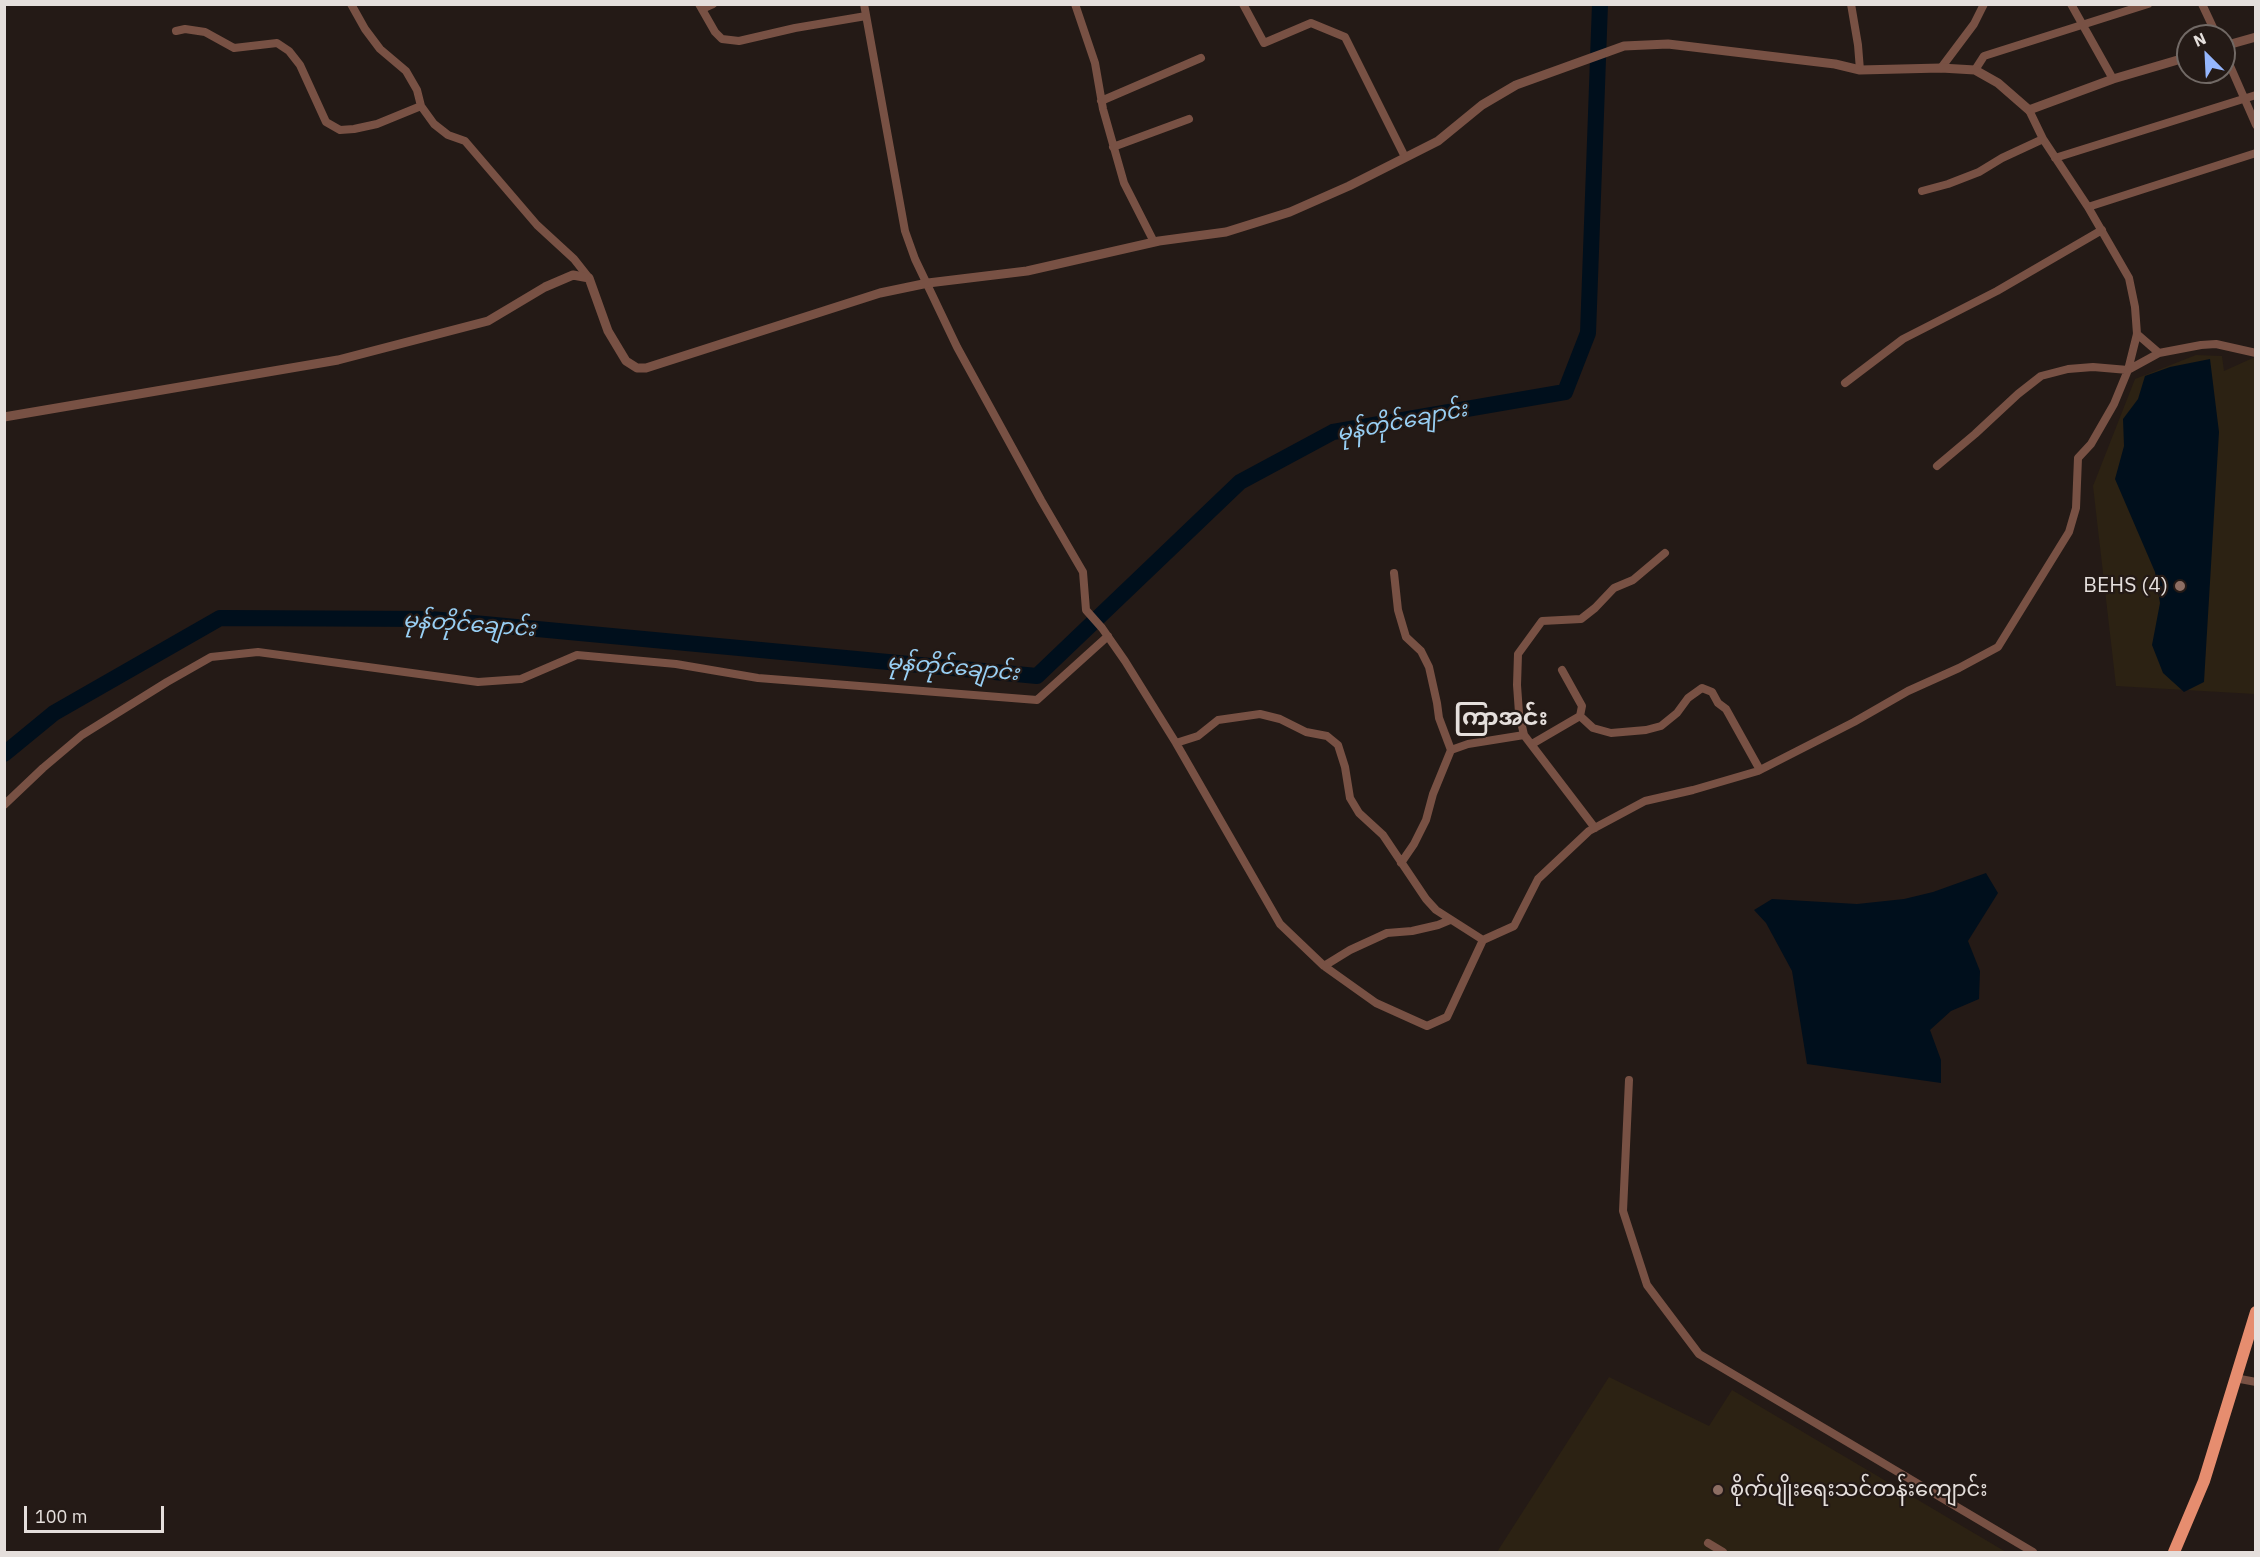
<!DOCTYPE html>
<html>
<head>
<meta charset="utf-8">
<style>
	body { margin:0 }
	#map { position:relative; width:2260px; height:1557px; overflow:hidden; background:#241a16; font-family:"IBM Plex Sans",sans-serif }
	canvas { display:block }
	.frame { position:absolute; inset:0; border:6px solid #e5dfdc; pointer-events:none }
	.north { position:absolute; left:2176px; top:24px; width:60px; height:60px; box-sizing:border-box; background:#241a16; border:2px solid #716965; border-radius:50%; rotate:336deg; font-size:16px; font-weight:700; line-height:24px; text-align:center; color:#e5dfdc }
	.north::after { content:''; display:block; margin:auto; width:21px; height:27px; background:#95b6fd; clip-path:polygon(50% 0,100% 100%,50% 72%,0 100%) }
	.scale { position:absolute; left:24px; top:1506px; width:140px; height:27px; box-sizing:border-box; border:3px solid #e5dfdc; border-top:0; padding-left:8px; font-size:18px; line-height:21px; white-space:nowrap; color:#e5dfdc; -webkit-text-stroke:4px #241a16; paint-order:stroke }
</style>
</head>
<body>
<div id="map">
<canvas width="2260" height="1557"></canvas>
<div class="frame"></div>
<div class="north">N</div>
<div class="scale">100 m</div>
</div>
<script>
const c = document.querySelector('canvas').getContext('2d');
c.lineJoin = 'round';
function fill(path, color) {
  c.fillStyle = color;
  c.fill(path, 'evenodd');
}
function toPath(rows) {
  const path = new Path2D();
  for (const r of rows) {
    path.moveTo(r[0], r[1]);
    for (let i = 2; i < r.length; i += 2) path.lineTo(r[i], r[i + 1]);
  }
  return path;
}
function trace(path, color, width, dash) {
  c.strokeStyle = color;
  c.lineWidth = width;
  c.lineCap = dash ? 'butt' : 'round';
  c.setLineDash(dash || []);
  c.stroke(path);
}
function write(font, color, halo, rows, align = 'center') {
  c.font = font + ' "IBM Plex Sans","Noto Sans Myanmar",sans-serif';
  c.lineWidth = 4.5;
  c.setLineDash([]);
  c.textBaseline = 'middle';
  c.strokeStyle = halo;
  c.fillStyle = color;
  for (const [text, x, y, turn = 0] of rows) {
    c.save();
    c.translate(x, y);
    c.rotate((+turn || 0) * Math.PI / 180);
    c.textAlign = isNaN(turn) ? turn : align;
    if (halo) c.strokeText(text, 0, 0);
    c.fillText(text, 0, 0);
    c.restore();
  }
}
const education = toPath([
	[2196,355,2222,356,2224,371,2255,357,2255,694,2116,686,2093,486,2135,379],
	[1609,1377,1709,1426,1732,1390,2006,1552,1497,1552]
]);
const water = toPath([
	[2210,359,2219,432,2204,682,2184,692,2163,673,2152,645,2160,603,2155,572,2115,479,2124,446,2123,419,2138,399,2145,376,2170,367],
	[1986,873,1998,893,1968,941,1980,971,1979,999,1951,1011,1930,1030,1941,1060,1941,1083,1807,1064,1792,971,1766,923,1754,910,1772,899,1857,904,1904,899,1933,892]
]);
const river = toPath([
	[4,754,54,713,220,618,431,619,1037,676,1240,482,1333,432,1565,392,1588,333,1600,4]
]);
const minor = toPath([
	[351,4,365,29,380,49,406,71,417,90,421,106],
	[699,4,715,32,722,39,739,41,795,28,866,16],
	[864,4,905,231,915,259,957,347,1041,500,1083,572,1086,610,1102,628,1125,661,1176,743,1280,924,1324,966,1376,1003,1427,1026,1447,1017,1483,940,1514,926,1538,879,1589,831,1645,801,1693,790,1758,771,1854,722,1908,691,1959,668,1998,647,2069,532,2076,508,2078,458,2091,444,2114,404,2128,370,2159,353,2201,345,2216,344,2256,353],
	[1075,4,1095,63,1103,109,1124,183,1154,242],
	[1243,4,1264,43,1311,23,1345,37,1405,157],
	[1851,4,1858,45,1860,70],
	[2071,4,2113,79],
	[2202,4,2217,36],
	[702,9,713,4],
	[176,31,185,29,205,32,234,48,277,43,289,51,300,65,326,122,340,130,354,129,377,124,421,106,434,124,448,135,465,141,537,225,574,259,589,278],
	[2224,52,2256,125],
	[1941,68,1974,24,1984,4],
	[1975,70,1984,56,2148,4],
	[1101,101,1201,58],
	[1113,147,1189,119],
	[2055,158,2256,95],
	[1922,191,1948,184,1979,172,2002,158,2043,139],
	[2088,207,2256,153],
	[2137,334,2159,353],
	[1845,383,1903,339,1997,291,2102,230],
	[1937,466,1975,434,2018,394,2041,376,2068,369,2093,367,2128,370,2137,334,2135,307,2129,278,2088,207,2043,139,2029,110],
	[1394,573,1398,610,1403,627,1406,637,1421,651,1429,667,1437,703,1439,718,1451,750],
	[1562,670,1582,706,1580,716],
	[1524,735,1519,713,1517,685,1518,654,1542,621,1581,619,1595,608,1614,588,1633,580,1665,553],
	[1176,743,1198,736,1218,720,1260,714,1280,719,1306,732,1327,736,1338,745,1345,767,1350,798,1359,813,1383,835,1426,899,1436,910,1483,940],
	[1532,744,1580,716,1593,728,1611,733,1646,730,1661,726,1677,713,1688,698,1702,688,1712,692,1718,703,1726,709,1760,770],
	[4,805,43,768,82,735,167,682,211,657,258,652,478,682,521,679,577,655,676,664,758,678,1037,700,1108,636],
	[1401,863,1414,844,1426,820,1433,794,1451,750,1468,744,1524,735,1595,828],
	[1324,966,1350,950,1387,933,1412,931,1438,925,1450,920],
	[1629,1080,1623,1211,1647,1285,1699,1354,2033,1552],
	[2235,1378,2256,1382],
	[1708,1543,1723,1552]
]);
const tertiary = toPath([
	[2224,46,2256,37],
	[4,417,338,360,488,321,545,287,573,275,589,278,608,331,626,361,637,368,646,368,880,293,928,283,1027,271,1159,241,1226,232,1290,212,1349,186,1438,141,1482,105,1516,85,1624,46,1668,44,1835,64,1860,70,1941,68,1975,70,1998,83,2029,110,2113,79,2188,57]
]);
const trunk = toPath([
	[2174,1552,2204,1481,2256,1312]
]);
const markers = [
	[2180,586,6,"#8d6e63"],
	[1718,1490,6,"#8d6e63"]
];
const poiNames = [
	["BEHS (4)",2168,586],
	["စိုက်ပျိုးရေးသင်တန်းကျောင်း",1730,1490,"left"]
];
const waterNames = [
	["မုန်တိုင်ချောင်း",1402,422,-11],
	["မုန်တိုင်ချောင်း",469,625,4],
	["မုန်တိုင်ချောင်း",953,668,5]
];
const quarterNames = [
	["ကြာအင်း",1501,718]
];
fill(education, '#2c2213');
fill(water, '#000f1c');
trace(river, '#000f1c', 16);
trace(minor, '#785144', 8);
trace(tertiary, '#785144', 9);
trace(trunk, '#e68d6f', 12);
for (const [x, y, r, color] of markers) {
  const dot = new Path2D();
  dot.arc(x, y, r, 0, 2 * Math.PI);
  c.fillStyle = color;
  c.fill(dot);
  trace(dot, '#241a16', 2);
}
write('21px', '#e5dfdc', '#241a16', poiNames, 'right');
write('italic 22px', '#98cff4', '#241a16', waterNames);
write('bold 24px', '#e5dfdc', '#241a16', quarterNames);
</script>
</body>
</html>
